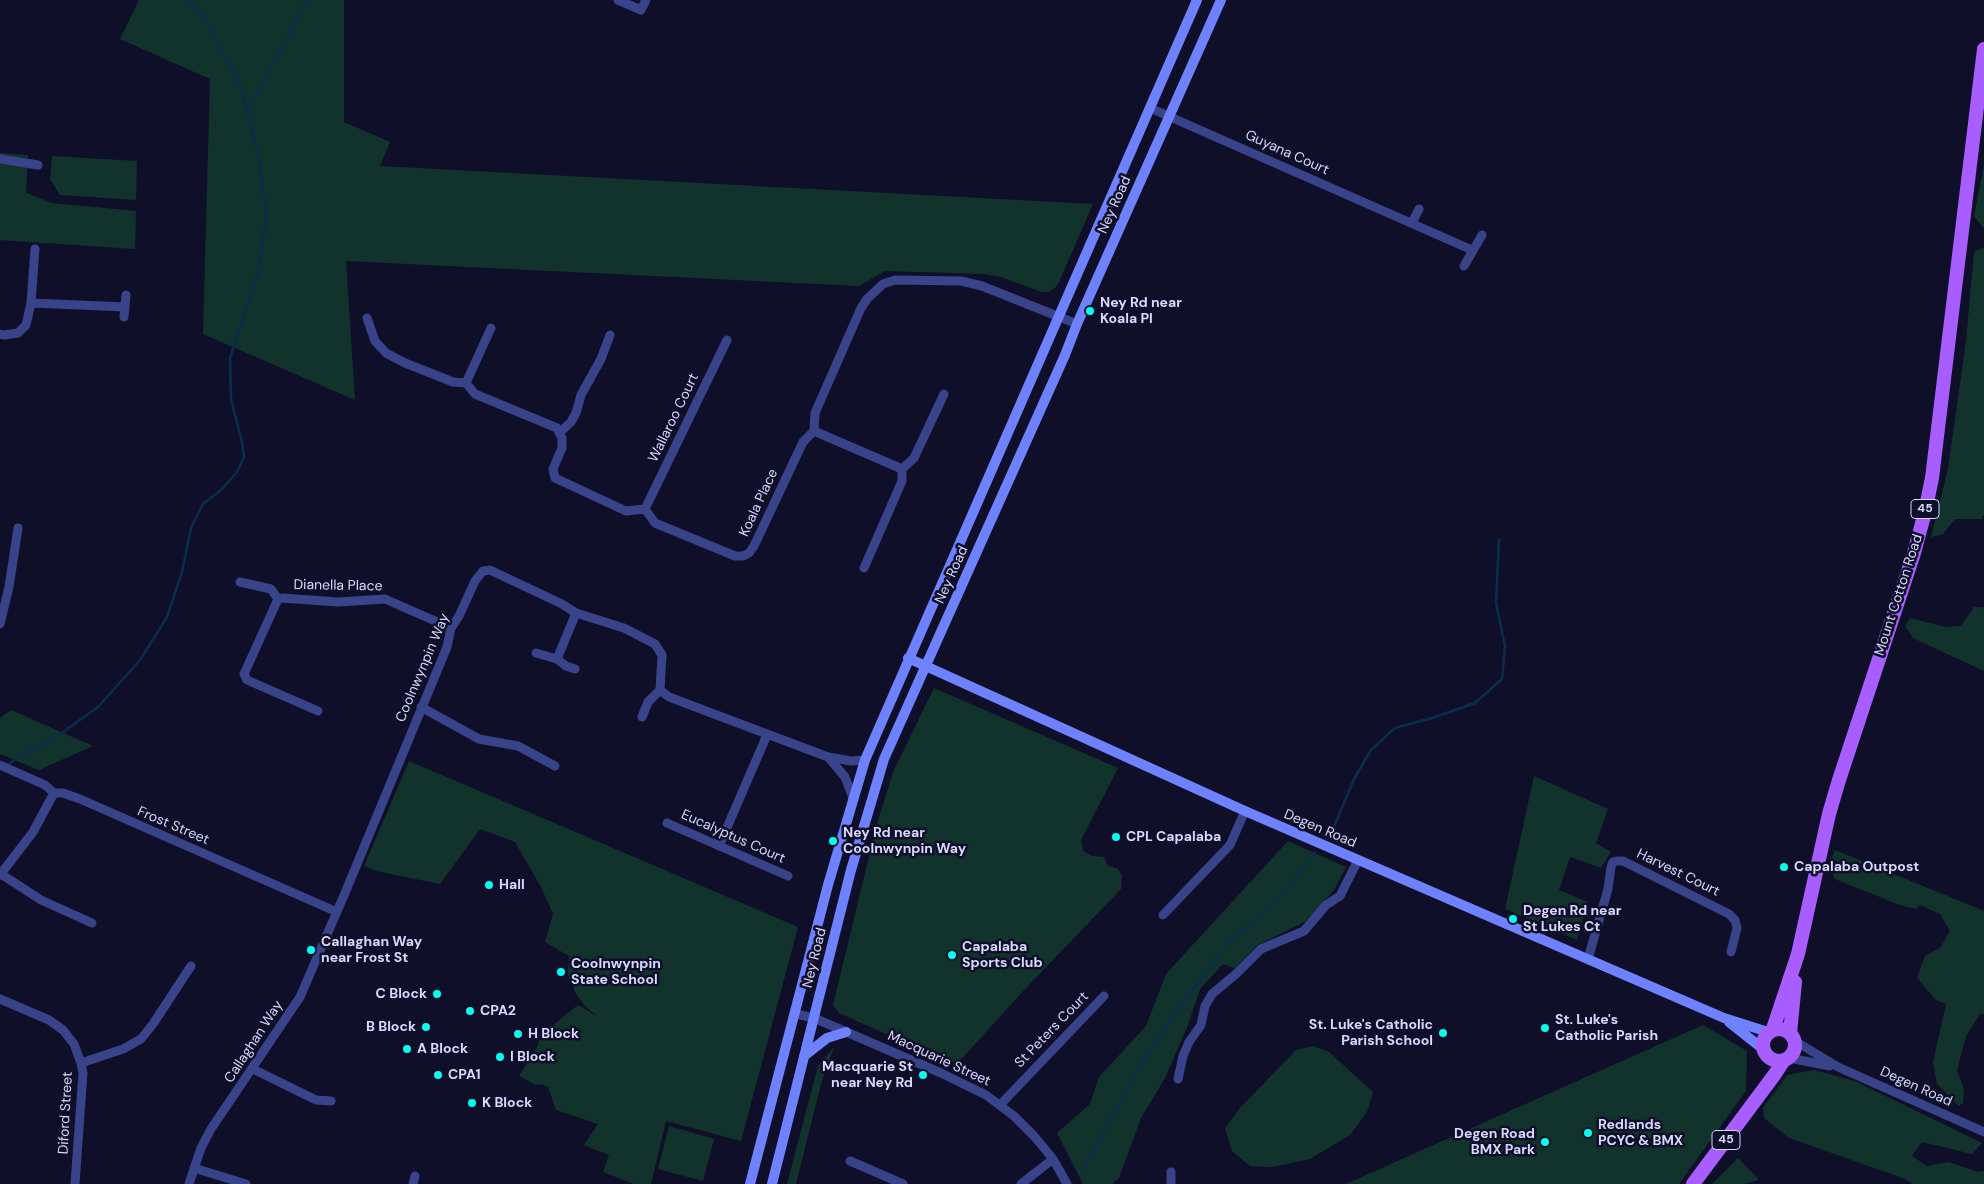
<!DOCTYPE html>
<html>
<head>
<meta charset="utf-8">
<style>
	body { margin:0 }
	canvas { display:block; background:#0f0f29 }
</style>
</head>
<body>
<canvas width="1984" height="1184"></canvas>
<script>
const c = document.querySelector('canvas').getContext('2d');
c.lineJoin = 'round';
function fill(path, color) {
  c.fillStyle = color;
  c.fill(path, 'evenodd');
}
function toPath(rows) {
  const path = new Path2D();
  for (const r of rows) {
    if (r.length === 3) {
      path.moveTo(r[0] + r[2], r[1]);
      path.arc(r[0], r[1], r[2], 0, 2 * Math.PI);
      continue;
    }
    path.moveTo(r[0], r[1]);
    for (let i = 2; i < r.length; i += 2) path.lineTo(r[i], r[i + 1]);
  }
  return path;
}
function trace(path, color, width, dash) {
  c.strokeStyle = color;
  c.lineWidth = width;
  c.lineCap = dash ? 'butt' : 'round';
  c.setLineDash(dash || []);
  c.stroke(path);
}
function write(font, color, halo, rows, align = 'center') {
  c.font = font + ' "DM Sans",sans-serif';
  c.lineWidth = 5;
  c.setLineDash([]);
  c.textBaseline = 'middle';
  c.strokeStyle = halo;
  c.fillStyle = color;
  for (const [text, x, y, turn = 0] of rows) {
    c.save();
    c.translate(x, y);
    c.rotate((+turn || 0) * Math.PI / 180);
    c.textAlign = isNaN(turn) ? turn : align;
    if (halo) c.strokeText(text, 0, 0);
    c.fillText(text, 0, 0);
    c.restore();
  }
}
const green = toPath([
	[139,0,344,0,344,122,390,142,380,166,1093,204,1059,282,1055,288,1049,292,1042,292,1001,277,983,274,885,271,859,286,346,261,355,400,203,334,210,79,120,39],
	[0,153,28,155,26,193,52,203,136,211,135,249,0,240],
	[52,156,137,161,136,200,60,195,50,179],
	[1984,165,1984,229,1974,216],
	[1984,247,1984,514,1982,519,1955,519,1943,534,1931,537,1948,469,1966,341,1974,252],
	[1974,607,1983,607,1984,611,1984,671,1913,638,1905,626,1910,618,1945,627,1961,626],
	[934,688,1118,768,1081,840,1083,851,1092,856,1104,857,1108,866,1117,868,1122,875,1121,889,1026,988,956,1065,839,1013,833,1005,877,824,893,772],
	[11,710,93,746,39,770,0,754,0,718],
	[409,761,798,927,741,1141,666,1121,651,1184,634,1184,603,1172,609,1155,584,1145,598,1124,556,1110,548,1087,542,1084,536,1085,519,1076,535,1051,542,1034,578,1005,598,1017,585,1006,576,994,568,975,569,956,545,942,553,914,541,887,515,842,480,829,440,884,376,871,364,866],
	[1534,776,1608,809,1596,843,1611,852,1601,868,1570,857,1559,890,1588,902,1577,940,1505,909],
	[1288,841,1346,867,1334,890,1306,921,1256,946,1235,968,1223,964,1200,989,1188,1025,1165,1078,1141,1118,1119,1178,1112,1184,1083,1184,1057,1133,1090,1104,1099,1077,1146,1026,1166,974],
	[1835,850,1984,911,1984,1014,1980,1014,1966,1036,1957,1070,1964,1089,1963,1103,1959,1106,1937,1084,1933,1062,1946,1004,1936,1000,1917,978,1925,956,1940,948,1950,931,1940,914,1920,905,1916,909,1900,905,1835,879,1829,866],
	[1703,1025,1747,1051,1746,1091,1679,1184,1346,1184],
	[1313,1046,1329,1052,1373,1092,1367,1112,1350,1135,1310,1159,1272,1167,1250,1166,1232,1151,1225,1128,1240,1108,1296,1050],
	[834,1047,821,1084,796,1184,787,1184,818,1066],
	[1814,1070,1855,1081,1982,1143,1972,1154,1922,1142,1912,1156,1927,1166,1949,1162,1978,1172,1984,1171,1984,1184,1913,1184,1903,1178,1789,1138,1764,1118,1763,1108,1787,1075],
	[669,1126,714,1139,703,1181,658,1169],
	[1738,1158,1759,1180,1744,1184,1712,1184]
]);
const stream = toPath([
	[248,112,307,0],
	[7,766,17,757,49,742,98,707,140,660,167,617,182,572,191,528,203,504,222,489,237,472,244,457,242,442,231,399,230,358,260,265,266,216,259,159,241,86,207,22,189,0],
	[1331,834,1354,779,1371,750,1395,728,1432,718,1475,703,1502,679,1505,646,1496,603,1499,539],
	[1225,946,1279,899,1315,853],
	[1154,1044,1220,952],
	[1083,1170,1150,1049]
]);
const street = toPath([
	[618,0,641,10,646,0],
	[1150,108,1472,250],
	[0,159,38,165],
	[1412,223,1419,209],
	[1464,266,1482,235],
	[31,303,125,307],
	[124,317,126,295],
	[367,318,375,341,386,353,405,363,453,382,466,383,475,394,557,428,562,438,562,448,553,469,555,478,626,511,645,509,655,523,735,556,743,556,749,553,754,546,803,442,814,431,815,413,861,308,867,299,883,284,895,280,961,281,982,286,1077,324],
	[0,334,4,335,18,333,26,325,31,303,35,249],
	[466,383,491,328],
	[814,431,902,469,902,481,864,568],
	[559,433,571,422,576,413,581,395,601,359,610,335],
	[902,469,914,458,944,394],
	[645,509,727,340],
	[240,582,271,589,278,599],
	[0,624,9,587,18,528],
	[536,653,557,659,566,666,575,669],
	[557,659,576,613],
	[421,707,479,739,518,746,555,766],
	[318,711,247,680,244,674,278,599,282,598,338,602,385,599,451,628],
	[642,717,648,702,660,690],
	[829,758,845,777,853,798],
	[0,765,45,785,54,793,63,793,80,799,337,912],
	[667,823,788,876],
	[719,846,767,735],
	[1,874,41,900,92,923],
	[0,875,33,832,54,793],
	[1163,915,1230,845,1245,811],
	[1588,959,1608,889,1611,867,1613,862,1617,861,1623,861,1729,914,1735,920,1737,928,1731,952],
	[0,999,49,1020,63,1030,74,1044,81,1063,83,1073,75,1184],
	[796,1014,814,1018,941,1073,986,1095,1014,1116,1034,1136,1053,1159,1067,1184],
	[1795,1041,1838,1067,1984,1132],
	[1789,1058,1830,1066],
	[81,1063,123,1049,141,1039,153,1024,191,966],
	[253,1069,316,1100,331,1101],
	[1178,1079,1183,1056,1189,1042,1201,1025,1205,1006,1212,994,1236,974,1261,949,1304,931,1326,905,1340,896,1358,860],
	[1000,1105,1104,996],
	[850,1161,903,1184],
	[194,1168,246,1184],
	[189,1184,201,1148,211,1129,300,997,345,893,447,647,451,628,459,616,475,581,483,571,490,570,562,604,576,613,624,628,655,644,662,655,660,690,669,697,828,757,851,761,865,760],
	[413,1184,415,1176],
	[1021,1184,1053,1159],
	[1171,1184,1171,1172]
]);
const secondary = toPath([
	[908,658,1245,811,1724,1018,1768,1032],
	[1729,1022,1763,1049],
	[804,1056,827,1038,846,1032],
	[750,1184,828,885,865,760,1197,0],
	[772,1184,851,870,884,759,1065,355,1077,324,1221,0]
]);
const primary = toPath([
	[1779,1045,16],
	[1773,1029,1798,954,1829,814,1839,780,1914,553,1925,512,1932,478,1984,49],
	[1790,1033,1795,982],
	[1693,1184,1775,1074,1784,1060]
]);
const markers = [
	[1090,311,5,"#03ffef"],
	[1116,837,5,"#03ffef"],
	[833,841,5,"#03ffef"],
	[1784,867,5,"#03ffef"],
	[489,885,5,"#03ffef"],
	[1513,919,5,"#03ffef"],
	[311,950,5,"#03ffef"],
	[952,955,5,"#03ffef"],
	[561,972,5,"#03ffef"],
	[437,994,5,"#03ffef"],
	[470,1011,5,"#03ffef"],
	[426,1027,5,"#03ffef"],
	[1545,1028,5,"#03ffef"],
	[1443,1033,5,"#03ffef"],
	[518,1034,5,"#03ffef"],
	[407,1049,5,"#03ffef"],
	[500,1057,5,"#03ffef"],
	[438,1075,5,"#03ffef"],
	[923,1075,5,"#03ffef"],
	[472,1103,5,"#03ffef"],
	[1588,1133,5,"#03ffef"],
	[1545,1142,5,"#03ffef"]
];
const shields = [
	[1925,509,28],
	[1726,1140,28]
];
const shieldNames = [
	["45",1925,509],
	["45",1726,1140]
];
const streetNames = [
	["Guyana Court",1287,153,24],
	["Ney Road",1115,205,-66],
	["Wallaroo Court",674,418,-64],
	["Koala Place",759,503,-65],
	["Ney Road",952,575,-66],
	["Dianella Place",338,586,1],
	["Mount Cotton Road",1899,595,-72],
	["Coolnwynpin Way",423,668,-67],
	["Frost Street",173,826,23],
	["Degen Road",1320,829,23],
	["Eucalyptus Court",733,837,24],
	["Harvest Court",1678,873,26],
	["Ney Road",815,958,-76],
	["St Peters Court",1052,1030,-46],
	["Callaghan Way",254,1042,-57],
	["Macquarie Street",939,1059,25],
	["Degen Road",1916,1087,24],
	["Diford Street",66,1113,-87]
];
const poiNames = [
	["Ney Rd near",1100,303],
	["Koala Pl",1100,319],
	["Ney Rd near",843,833],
	["Coolnwynpin Way",843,849],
	["CPL Capalaba",1126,837],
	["Capalaba Outpost",1794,867],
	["Hall",499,885],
	["Degen Rd near",1523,911],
	["St Lukes Ct",1523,927],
	["Callaghan Way",321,942],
	["near Frost St",321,958],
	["Capalaba",962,947],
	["Sports Club",962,963],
	["Coolnwynpin",571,964],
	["State School",571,980],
	["C Block",427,994,"right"],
	["CPA2",480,1011],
	["St. Luke's",1555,1020],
	["Catholic Parish",1555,1036],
	["St. Luke's Catholic",1433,1025,"right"],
	["Parish School",1433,1041,"right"],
	["B Block",416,1027,"right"],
	["H Block",528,1034],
	["A Block",417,1049],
	["I Block",510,1057],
	["Macquarie St",913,1067,"right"],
	["near Ney Rd",913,1083,"right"],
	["CPA1",448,1075],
	["K Block",482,1103],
	["Redlands",1598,1125],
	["PCYC & BMX",1598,1141],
	["Degen Road",1535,1134,"right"],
	["BMX Park",1535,1150,"right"]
];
fill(green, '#12332c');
trace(stream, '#0b2d4c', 2.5);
trace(street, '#394389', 9);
trace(secondary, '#6e82ff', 10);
trace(primary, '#a85eff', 14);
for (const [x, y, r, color] of markers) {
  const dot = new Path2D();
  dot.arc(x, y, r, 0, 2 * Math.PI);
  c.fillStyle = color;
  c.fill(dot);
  trace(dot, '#0f0f29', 2);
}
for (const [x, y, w] of shields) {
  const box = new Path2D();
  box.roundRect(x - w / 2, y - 9.5, w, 19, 4);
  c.fillStyle = '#0f0f29';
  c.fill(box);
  trace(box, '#d7d9ff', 1);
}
write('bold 12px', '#d7d9ff', null, shieldNames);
write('14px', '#d7d9ff', '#0f0f29', streetNames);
write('bold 14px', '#d7d9ff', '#0f0f29', poiNames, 'left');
</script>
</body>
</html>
